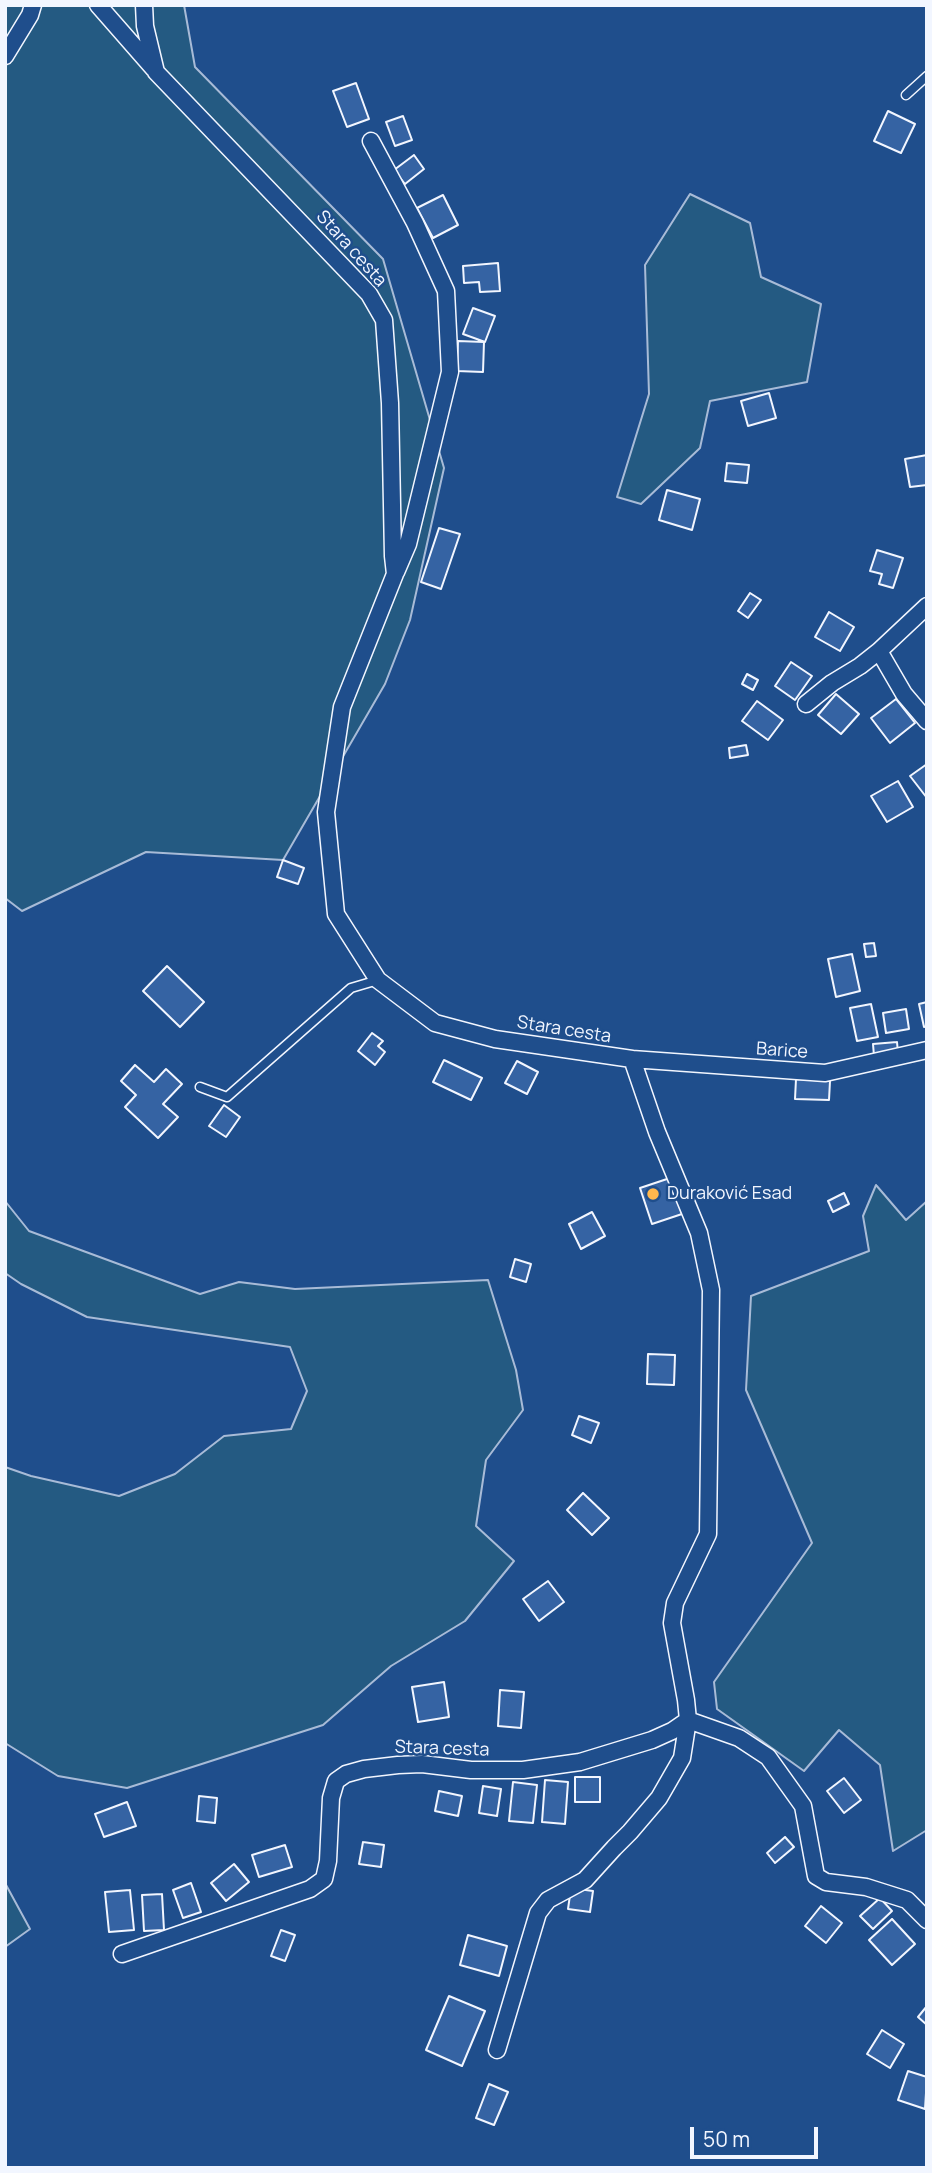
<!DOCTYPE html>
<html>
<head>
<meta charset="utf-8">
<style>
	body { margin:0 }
	#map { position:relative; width:932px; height:2173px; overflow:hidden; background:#1f4e8c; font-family:Manrope,sans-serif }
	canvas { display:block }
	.frame { position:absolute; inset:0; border:7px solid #f2f6ff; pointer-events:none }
	.scale { position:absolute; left:690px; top:2127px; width:128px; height:32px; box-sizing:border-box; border:4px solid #f2f6ff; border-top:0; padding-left:9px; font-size:21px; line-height:24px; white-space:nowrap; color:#f2f6ff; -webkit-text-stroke:5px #1f4e8c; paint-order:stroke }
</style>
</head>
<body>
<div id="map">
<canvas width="932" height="2173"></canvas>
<div class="frame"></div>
<div class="scale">50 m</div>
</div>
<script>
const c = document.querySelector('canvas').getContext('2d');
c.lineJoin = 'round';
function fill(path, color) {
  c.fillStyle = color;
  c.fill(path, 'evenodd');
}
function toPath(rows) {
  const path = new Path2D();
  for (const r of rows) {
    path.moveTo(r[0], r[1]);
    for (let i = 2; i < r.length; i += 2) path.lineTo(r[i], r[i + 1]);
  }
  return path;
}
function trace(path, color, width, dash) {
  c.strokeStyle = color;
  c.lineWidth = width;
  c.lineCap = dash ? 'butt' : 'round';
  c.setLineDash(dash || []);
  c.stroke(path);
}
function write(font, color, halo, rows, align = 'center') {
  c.font = font + ' Manrope,sans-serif';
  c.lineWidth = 5;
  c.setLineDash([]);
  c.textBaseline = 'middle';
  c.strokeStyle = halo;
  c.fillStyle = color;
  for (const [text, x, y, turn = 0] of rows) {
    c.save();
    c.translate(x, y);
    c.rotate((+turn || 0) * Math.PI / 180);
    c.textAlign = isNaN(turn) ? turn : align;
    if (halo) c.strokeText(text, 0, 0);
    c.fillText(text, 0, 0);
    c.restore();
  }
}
const green = toPath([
	[5,5,184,5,195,67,383,259,444,468,410,620,385,684,283,860,146,852,22,911,5,898,5,5],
	[690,194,750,223,761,277,821,304,807,382,710,401,700,448,641,504,617,497,649,394,645,265,690,194],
	[876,1185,906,1220,927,1201,927,1830,893,1851,880,1765,839,1730,804,1771,717,1709,714,1682,812,1543,746,1390,751,1296,869,1251,863,1216,876,1185],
	[5,1201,29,1231,200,1294,239,1282,295,1289,488,1280,516,1370,523,1410,486,1460,476,1526,514,1561,465,1621,391,1666,323,1725,127,1788,58,1776,5,1743,5,1467,31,1476,119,1496,175,1474,224,1436,291,1429,307,1391,290,1347,87,1317,21,1284,5,1273,5,1201],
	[5,1883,30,1929,5,1947,5,1883]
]);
const building = toPath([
	[356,83,369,119,347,127,333,91,356,83],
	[888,111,915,124,901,153,874,141,888,111],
	[403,116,412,140,395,146,386,122,403,116],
	[414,155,424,169,405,184,394,170,414,155],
	[443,195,458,225,433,238,417,208,443,195],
	[498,263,500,291,480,292,479,282,464,283,463,266,498,263],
	[473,308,495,316,485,342,463,334,473,308],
	[458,341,484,342,483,372,457,371,458,341],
	[769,393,776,418,748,426,741,401,769,393],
	[927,455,927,485,910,487,905,459,927,455],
	[727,463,749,465,747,483,725,481,727,463],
	[667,490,700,499,692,530,659,520,667,490],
	[439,528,460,534,441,589,421,582,439,528],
	[877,550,903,558,893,588,879,584,882,574,870,571,877,550],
	[750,593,761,600,748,618,738,611,750,593],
	[829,612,854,627,840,651,815,637,829,612],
	[791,662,812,676,795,700,775,686,791,662],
	[747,674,758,680,753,690,742,684,747,674],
	[836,694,859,714,841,734,818,715,836,694],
	[896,699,915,723,890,743,871,718,896,699],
	[757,701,783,720,768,740,742,721,757,701],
	[746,745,748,755,730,758,729,748,746,745],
	[927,764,927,798,910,776,927,764],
	[898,781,913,807,887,822,871,796,898,781],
	[283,860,304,868,298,884,277,877,283,860],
	[874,943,876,956,866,957,864,944,874,943],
	[852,954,860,991,836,997,828,959,852,954],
	[167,966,204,1002,180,1027,143,991,167,966],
	[927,1002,927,1026,924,1027,919,1004,927,1002],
	[871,1004,878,1037,857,1041,850,1008,871,1004],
	[906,1009,909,1029,886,1033,883,1013,906,1009],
	[372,1033,383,1041,378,1046,385,1052,375,1065,358,1051,372,1033],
	[897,1042,898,1053,874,1056,873,1044,897,1042],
	[444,1060,482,1078,471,1100,433,1082,444,1060],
	[517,1061,538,1072,527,1094,505,1083,517,1061],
	[135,1065,154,1082,166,1069,182,1084,163,1104,178,1117,158,1138,125,1107,136,1095,121,1081,135,1065],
	[796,1079,830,1081,829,1100,795,1099,796,1079],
	[224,1105,240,1117,226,1137,209,1126,224,1105],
	[670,1178,682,1214,652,1224,640,1188,670,1178],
	[844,1193,849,1204,833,1212,828,1201,844,1193],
	[592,1212,605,1236,581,1249,569,1224,592,1212],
	[515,1259,531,1264,526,1282,510,1277,515,1259],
	[648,1354,675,1355,674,1385,647,1384,648,1354],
	[579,1416,599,1423,591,1443,572,1435,579,1416],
	[583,1493,609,1518,592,1535,567,1510,583,1493],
	[548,1581,564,1602,539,1621,523,1599,548,1581],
	[444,1682,449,1717,418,1722,412,1687,444,1682],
	[500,1690,524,1692,521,1728,498,1726,500,1690],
	[575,1777,600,1777,600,1802,575,1802,575,1777],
	[844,1778,861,1800,844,1813,827,1791,844,1778],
	[545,1780,568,1782,565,1824,542,1822,545,1780],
	[513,1782,537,1785,533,1823,509,1821,513,1782],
	[483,1786,501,1789,497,1816,479,1813,483,1786],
	[439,1791,462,1796,458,1816,435,1811,439,1791],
	[199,1796,217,1798,215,1823,197,1821,199,1796],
	[127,1802,136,1826,104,1837,95,1814,127,1802],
	[785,1837,794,1847,775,1863,767,1853,785,1837],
	[363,1842,384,1845,381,1867,359,1864,363,1842],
	[285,1845,292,1867,259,1877,252,1855,285,1845],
	[234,1864,249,1882,226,1901,211,1883,234,1864],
	[191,1883,201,1912,183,1918,173,1890,191,1883],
	[571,1888,593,1891,590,1912,568,1909,571,1888],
	[130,1890,134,1930,109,1932,105,1892,130,1890],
	[162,1894,164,1930,144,1931,142,1895,162,1894],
	[880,1898,892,1911,873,1929,860,1916,880,1898],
	[821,1906,842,1923,826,1943,805,1926,821,1906],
	[892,1919,915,1944,892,1965,869,1940,892,1919],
	[281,1930,295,1935,285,1961,271,1956,281,1930],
	[468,1935,507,1946,499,1976,460,1965,468,1935],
	[449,1996,485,2011,462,2066,426,2050,449,1996],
	[927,2006,927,2025,918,2017,927,2006],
	[882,2030,904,2044,890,2068,867,2054,882,2030],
	[908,2071,927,2077,925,2109,898,2100,908,2071],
	[489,2084,508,2092,494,2125,476,2118,489,2084]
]);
const service = toPath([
	[906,95,927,76],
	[200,1087,227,1097,351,988,378,980]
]);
const minor = toPath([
	[98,5,154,69],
	[144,5,145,26,156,72,369,294,384,320,390,403,393,556,395,574,342,707,326,812,336,914,378,980,435,1023,495,1039,632,1059,657,1132,699,1233,711,1290,708,1534,675,1603,672,1623,686,1700,688,1720,682,1758,659,1798,630,1832,614,1848,585,1880,548,1900,538,1913,497,2050],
	[5,56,30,15,33,5],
	[371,141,415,223,446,291,450,372,408,544,396,572],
	[879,651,904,694,927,721],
	[806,704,832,683,860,666,879,651,927,606],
	[632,1059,825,1073,927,1050],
	[122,1954,310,1889,324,1879,328,1861,331,1798,336,1781,346,1774,364,1769,398,1765,422,1764,471,1770,523,1770,580,1762,652,1740,672,1731,688,1720,739,1738,768,1757,803,1806,816,1876,826,1882,866,1887,907,1900,927,1920]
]);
const markers = [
	[653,1194,7,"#ffb74d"]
];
const streetNames = [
	["Stara cesta",351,249,48],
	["Stara cesta",564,1030,9],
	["Barice",782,1051,4],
	["Stara cesta",442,1749,2]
];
const poiNames = [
	["Duraković Esad",667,1194]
];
fill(green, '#245a82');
trace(green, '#a8bbd7', 2);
fill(building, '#3563a3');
trace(building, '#f2f6ff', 2);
trace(service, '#f2f6ff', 11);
trace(minor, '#f2f6ff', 19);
trace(service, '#1f4e8c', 8);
trace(minor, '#1f4e8c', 16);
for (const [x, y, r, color] of markers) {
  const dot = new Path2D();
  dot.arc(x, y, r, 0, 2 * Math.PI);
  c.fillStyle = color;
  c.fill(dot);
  trace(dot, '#1f4e8c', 2.5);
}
write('18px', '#f2f6ff', '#1f4e8c', streetNames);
write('18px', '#f2f6ff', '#1f4e8c', poiNames, 'left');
</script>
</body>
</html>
